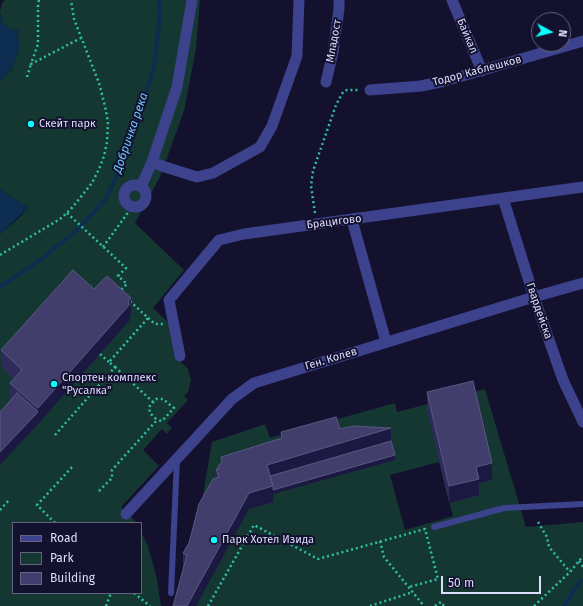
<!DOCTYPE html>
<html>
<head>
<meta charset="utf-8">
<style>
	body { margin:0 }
	#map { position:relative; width:583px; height:606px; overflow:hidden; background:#13112d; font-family:"Fira Sans",sans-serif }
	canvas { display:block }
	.legend { position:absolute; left:12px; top:522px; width:130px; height:72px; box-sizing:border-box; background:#13112d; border:1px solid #646381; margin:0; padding:5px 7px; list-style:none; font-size:12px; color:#ddf }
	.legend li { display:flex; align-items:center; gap:8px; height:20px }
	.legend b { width:20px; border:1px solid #646381 }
	.north { position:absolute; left:531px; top:12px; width:40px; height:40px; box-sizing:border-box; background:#13112d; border:1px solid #646381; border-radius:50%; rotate:97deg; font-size:11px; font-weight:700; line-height:16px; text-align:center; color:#ddf }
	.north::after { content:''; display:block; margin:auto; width:14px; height:18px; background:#09fffc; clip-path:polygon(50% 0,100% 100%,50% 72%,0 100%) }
	.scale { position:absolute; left:441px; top:576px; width:100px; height:18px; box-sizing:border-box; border:2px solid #ddf; border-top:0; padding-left:5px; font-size:12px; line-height:14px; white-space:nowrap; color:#ddf; -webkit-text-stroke:3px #13112d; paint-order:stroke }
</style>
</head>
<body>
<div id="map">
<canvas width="583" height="606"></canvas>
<ul class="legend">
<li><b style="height:5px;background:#3c428c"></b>Road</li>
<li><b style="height:11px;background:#143732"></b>Park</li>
<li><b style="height:11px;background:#413e6c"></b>Building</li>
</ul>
<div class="north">N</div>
<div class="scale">50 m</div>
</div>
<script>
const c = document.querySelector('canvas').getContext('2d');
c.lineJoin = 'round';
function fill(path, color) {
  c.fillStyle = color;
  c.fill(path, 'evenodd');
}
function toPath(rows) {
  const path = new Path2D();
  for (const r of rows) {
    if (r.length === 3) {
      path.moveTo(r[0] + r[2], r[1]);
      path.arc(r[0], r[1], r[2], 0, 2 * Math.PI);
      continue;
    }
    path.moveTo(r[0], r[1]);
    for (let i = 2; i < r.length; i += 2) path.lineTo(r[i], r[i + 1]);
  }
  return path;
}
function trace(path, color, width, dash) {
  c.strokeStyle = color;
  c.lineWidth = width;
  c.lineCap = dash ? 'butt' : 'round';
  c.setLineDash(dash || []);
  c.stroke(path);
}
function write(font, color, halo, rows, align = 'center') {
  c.font = font + ' "Fira Sans",sans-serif';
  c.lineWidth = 4;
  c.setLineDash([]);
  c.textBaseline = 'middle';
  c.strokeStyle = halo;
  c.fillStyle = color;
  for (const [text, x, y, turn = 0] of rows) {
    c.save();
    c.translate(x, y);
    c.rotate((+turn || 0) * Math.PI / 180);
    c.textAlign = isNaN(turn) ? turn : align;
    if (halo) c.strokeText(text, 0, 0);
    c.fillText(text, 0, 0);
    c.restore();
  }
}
const green = toPath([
	[5,0,200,0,196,49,184,111,160,177,135,223,184,270,153,308,168,322,174,355,188,369,191,380,188,392,184,396,188,400,167,423,172,428,167,434,162,429,143,450,159,466,121,507,137,523,13,523,13,593,141,593,141,532,148,546,157,579,161,606,0,606,0,234,19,218,29,207,12,198,0,189,0,81,11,71,19,48,18,29,13,30,10,29,3,24,1,19,0,12,2,3],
	[485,389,526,527,583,522,583,606,178,606,199,519,212,442,265,424,270,438,395,403,397,412],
	[439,462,453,516,405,530,390,475]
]);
const water = toPath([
	[0,13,1,19,3,24,13,30,18,29,19,48,11,71,0,81],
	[0,189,12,198,29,207,0,234]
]);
const stream = toPath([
	[0,287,38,262,78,229,106,199,126,155,140,113,154,67,160,16,159,0],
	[564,606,581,580]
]);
const path = toPath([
	[39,0,38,5,38,44,31,64,81,38],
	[27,77,31,64],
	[67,213,126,268,118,276,127,284,120,291],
	[315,213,311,186,313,171,336,105,343,92,347,90,360,90],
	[103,247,132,207],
	[0,255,60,219,71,209,92,183,99,169,104,156,107,142,108,122,105,106,99,83,74,19,71,0],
	[148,318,155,324,163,324],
	[100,354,109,362],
	[115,367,153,402],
	[55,435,115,367,109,362,148,318,130,301],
	[99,491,112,478,112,470,157,420,150,413,149,407,156,399,163,399,174,408,162,421,157,420],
	[0,510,9,500],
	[538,522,547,537,549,547,570,572],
	[55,523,37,505,73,466],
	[380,541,384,557,424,606],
	[579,561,583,567],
	[134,593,150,606],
	[106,606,111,593],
	[208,606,254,525,318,559,425,529,438,579,409,587],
	[370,606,413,592],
	[435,606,441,602,444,606],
	[534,606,570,572,583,556]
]);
const service = toPath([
	[434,527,504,508,583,504],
	[171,593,177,460]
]);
const minor = toPath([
	[452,0,482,71],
	[326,82,333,52,339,9,339,0],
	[370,90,421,86,445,81,583,41],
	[152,162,165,167,197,177,213,173,260,147,272,126,297,56,299,0],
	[135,196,11],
	[141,187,152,162,177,87,192,0],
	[503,198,534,297,563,380,583,422],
	[352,220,386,342],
	[180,356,169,300,219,240,244,234,583,187],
	[126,514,232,399,254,383,534,297,583,283]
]);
const wall = toPath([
	[94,289,131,314,130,316,130,320,38,424,0,465,0,412,11,400,10,399,10,383,14,379,1,366,1,350],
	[427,392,492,480,479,483,479,495,449,503,427,409],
	[340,429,391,441,395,460,273,494,273,502,249,509,183,568,183,553,189,543,216,478,216,469,218,469,218,466,221,463,221,457,281,438,281,432]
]);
const shadedWall = toPath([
	[131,298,131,314,130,316,130,320,38,424,0,465,0,452,38,412,38,408],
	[391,428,391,445,268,481,267,465],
	[395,455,395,460,273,494,273,502,249,509,196,606,187,606,249,493,273,486],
	[492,463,492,480,479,483,479,495,449,503,449,486,476,467]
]);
const building = toPath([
	[73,270,94,289,107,276,131,298,128,302,130,304,38,408,10,383,22,370,1,350,73,270],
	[473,381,492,463,476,467,479,479,449,486,427,392,473,381],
	[17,393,38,412,0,452,0,412,17,393],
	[336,417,340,429,353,426,391,428,267,465,273,486,249,493,187,606,173,606,187,555,183,553,189,543,199,504,213,479,219,477,216,469,219,469,218,466,222,462,221,457,282,438,281,432,336,417],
	[391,441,395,455,273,490,273,486,270,476,391,441]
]);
const markers = [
	[31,124,4,"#09fffc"],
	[54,384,4,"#09fffc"],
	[214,540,4,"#09fffc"]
];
const streetNames = [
	["Байкал",467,36,67],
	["Младост",334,41,-80],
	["Тодор Каблешков",477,71,-15],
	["Брацигово",334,222,-7],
	["Гвардейска",539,311,71],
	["Ген. Колев",331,359,-17]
];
const poiNames = [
	["Скейт парк",39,124],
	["Спортен комплекс",62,378],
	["\"Русалка\"",62,391],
	["Парк Хотел Изида",222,540]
];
const waterNames = [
	["Добричка река",131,133,-71]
];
fill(green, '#143732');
fill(water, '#0d2d50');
trace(stream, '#0d2d50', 4);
trace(path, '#30c0a7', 2.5, [2, 3]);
trace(service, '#3c428c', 6);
trace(minor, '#3c428c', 11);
fill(wall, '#2e2a5a');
fill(shadedWall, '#1b1841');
fill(building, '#413e6c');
trace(building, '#595783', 1);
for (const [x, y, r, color] of markers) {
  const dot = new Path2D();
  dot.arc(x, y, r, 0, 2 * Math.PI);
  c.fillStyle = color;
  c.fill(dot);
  trace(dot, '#13112d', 1.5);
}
write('11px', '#ddf', '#13112d', streetNames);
write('11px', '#ddf', '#13112d', poiNames, 'left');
write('italic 12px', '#6bcbff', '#13112d', waterNames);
</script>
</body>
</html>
